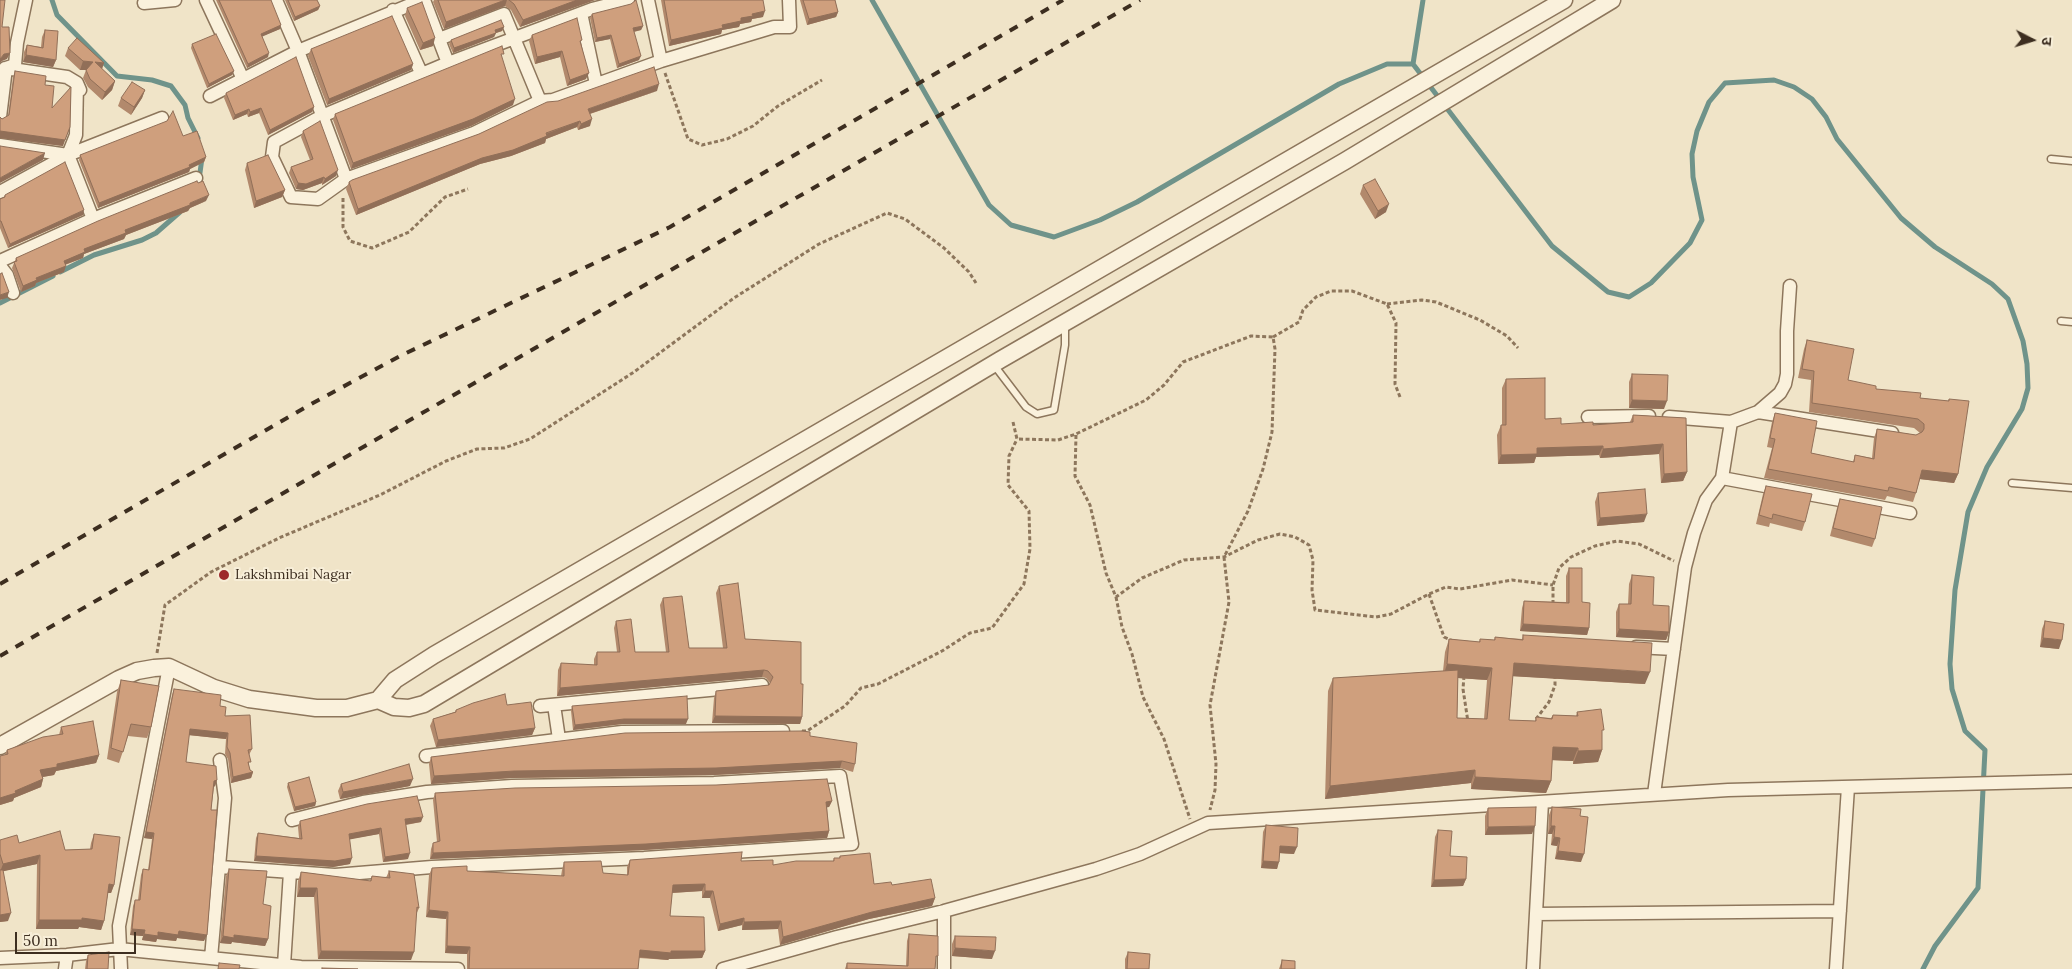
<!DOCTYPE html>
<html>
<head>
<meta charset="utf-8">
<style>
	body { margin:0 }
	#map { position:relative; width:2072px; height:969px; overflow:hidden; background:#f0e4c8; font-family:Lora,"Noto Sans Devanagari",serif }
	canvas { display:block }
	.north { position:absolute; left:2007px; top:15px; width:50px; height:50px; -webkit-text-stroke:4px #f7eed8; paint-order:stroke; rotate:95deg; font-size:14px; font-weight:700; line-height:20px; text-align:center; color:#3d2e20 }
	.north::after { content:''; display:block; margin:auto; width:18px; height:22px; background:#3d2e20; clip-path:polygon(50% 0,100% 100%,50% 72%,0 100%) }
	.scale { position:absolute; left:15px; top:932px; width:121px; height:22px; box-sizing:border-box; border:2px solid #3d2e20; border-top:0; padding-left:6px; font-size:15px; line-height:18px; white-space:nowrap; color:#3d2e20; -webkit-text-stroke:4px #f7eed8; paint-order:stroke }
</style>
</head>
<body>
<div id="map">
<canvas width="2072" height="969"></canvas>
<div class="north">उ</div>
<div class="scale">50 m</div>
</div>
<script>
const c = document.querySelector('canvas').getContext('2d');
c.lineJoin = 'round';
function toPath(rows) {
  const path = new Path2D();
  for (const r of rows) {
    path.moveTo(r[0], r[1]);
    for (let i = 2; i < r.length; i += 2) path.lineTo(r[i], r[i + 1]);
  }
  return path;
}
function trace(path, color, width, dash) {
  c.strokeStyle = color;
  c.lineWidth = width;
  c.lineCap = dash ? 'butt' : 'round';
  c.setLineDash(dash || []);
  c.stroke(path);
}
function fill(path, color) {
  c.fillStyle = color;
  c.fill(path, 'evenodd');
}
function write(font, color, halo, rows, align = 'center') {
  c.font = font + ' Lora,serif';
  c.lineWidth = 4;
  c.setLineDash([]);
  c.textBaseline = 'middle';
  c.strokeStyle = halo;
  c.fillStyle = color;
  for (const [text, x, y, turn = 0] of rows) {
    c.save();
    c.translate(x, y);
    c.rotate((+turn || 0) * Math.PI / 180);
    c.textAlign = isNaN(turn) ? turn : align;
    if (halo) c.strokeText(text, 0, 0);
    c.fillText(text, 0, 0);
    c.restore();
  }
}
const stream = toPath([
	[52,0,57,15,117,76,152,80,171,86,185,105,188,118,198,138],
	[872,0,989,205,1011,225,1054,237,1100,220,1137,202,1339,84,1387,64,1413,64,1552,246,1608,292,1629,297,1651,283,1690,243,1702,220,1693,177,1692,154,1697,131,1709,102,1725,83,1774,80,1794,87,1812,99,1826,117,1837,139,1901,218,1935,247,1992,284,2008,299,2023,341,2027,364,2028,388,2022,409,1987,467,1968,512,1955,590,1950,664,1952,689,1965,731,1985,750,1978,888,1935,946,1923,969],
	[1413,64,1423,0],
	[199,180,202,158],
	[60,272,94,255,142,240,156,233,180,212],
	[0,303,53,276]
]);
const path = toPath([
	[665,73,688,139,702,145,727,139,753,126,778,106,822,80],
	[343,198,343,227,350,241,372,248,409,232,445,197,468,189],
	[1387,304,1422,300,1436,302,1480,320,1507,336,1518,348],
	[1273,337,1299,322,1303,310,1316,297,1331,291,1352,291,1387,304,1396,323,1395,384,1400,397],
	[1013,422,1017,439,1058,440,1076,434,1146,400,1164,385,1183,362,1251,336,1273,337,1275,349,1272,432,1263,469,1248,511,1224,557,1229,602,1210,705,1216,764,1215,790,1210,810],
	[1076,435,1075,476,1090,505,1106,573,1116,597,1142,578,1184,560,1224,557,1258,540,1280,534,1295,537,1309,545,1313,560,1312,590,1315,610,1376,617,1391,614,1429,594,1446,587,1460,589,1512,580,1553,585],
	[1429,594,1444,637,1453,641],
	[1116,597,1122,627,1132,654,1143,697,1164,739,1190,819],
	[1553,604,1553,585,1559,568,1571,557,1595,546,1617,541,1639,544,1674,561],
	[157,653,165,605,211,572,279,538,380,495,446,461,477,449,504,448,530,439,634,372,734,298,819,244,887,213,905,219,944,248,969,272,976,283],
	[1464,676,1463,689,1468,722],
	[1536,719,1549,702,1555,685,1555,675],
	[802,731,807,731,845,706,861,688,878,684,942,651,970,633,992,628,1024,584,1030,549,1029,511,1008,485,1009,456,1017,439]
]);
const service = toPath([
	[2051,159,2072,161],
	[2061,321,2072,322],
	[994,365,1026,407,1037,414,1054,410,1065,345,1065,324],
	[2012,483,2072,488]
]);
const minor = toPath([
	[206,0,242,77],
	[276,0,298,51,346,179],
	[424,0,448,63],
	[628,0,592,9,448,63,322,116,274,142,272,157,291,197,318,199,346,179,474,133,540,101,553,100,661,61,774,27,790,27,789,0],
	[648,0,661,61],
	[144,3,175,0],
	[393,10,422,75],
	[581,13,596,84],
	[439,39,504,14,540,101],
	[5,68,67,77,77,83,80,90],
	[77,83,76,135,68,155,93,219],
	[210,96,298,51,422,0],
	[0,117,6,68,15,65,17,43,26,0],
	[0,145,68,155],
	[0,192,68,155,162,118],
	[0,261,93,219,196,178],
	[0,266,7,275,13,293],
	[1758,412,1892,433],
	[1588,417,1649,416],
	[1669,417,1731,422],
	[1722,478,1910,513],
	[1636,647,1674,649],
	[554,705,559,739],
	[540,706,762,685],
	[426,756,622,732,783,731],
	[1654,794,1685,567,1694,533,1706,500,1722,478,1731,422,1758,412,1780,393,1785,384,1787,374,1787,331,1790,286],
	[220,867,335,875,432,867,644,858,852,844,840,776,714,783,512,786,427,792,363,802,292,820],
	[1536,914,1840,911],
	[0,958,67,955,119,949,301,967,458,969],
	[211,958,225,798,220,760],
	[284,965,290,872],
	[65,969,67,955],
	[121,969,119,926,169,667],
	[723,969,837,937,944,911,1096,869,1140,854,1208,823,1728,790,2072,781],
	[944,969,944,911],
	[1533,969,1542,802],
	[1836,969,1848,787]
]);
const tertiary = toPath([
	[378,700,394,707,409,708,424,704,1000,360,1345,161,1612,0],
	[0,746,119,679,137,671,154,668,169,667,214,688,249,699,316,708,347,708,378,700,395,680,434,655,1564,0]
]);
const rail = toPath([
	[0,584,313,403,400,356,670,227,1063,0],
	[0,656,1140,0]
]);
const wall = toPath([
	[216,0,271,0,280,29,262,36,268,57,247,68],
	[285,0,317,0,320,6,318,10,294,21],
	[434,0,595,0,520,27,511,10,505,6,444,29,433,2],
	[661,0,763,0,763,17,752,19,751,22,740,24,739,27,722,30,721,34,669,46],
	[800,0,835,0,838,12,836,17,807,25],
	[407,8,433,46,420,50,405,16],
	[592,14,643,26,641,30,634,32,639,60,617,68,610,39,595,42,590,18],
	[504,27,502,31,496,33,494,37,453,53,449,44,451,40],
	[45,30,56,60,53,67,23,62,24,52,27,45,41,47,42,37],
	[532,35,581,44,586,79,567,86,560,57,535,64,529,41],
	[192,44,234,71,232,75,207,88,191,48],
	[68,48,104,63,102,69,115,81,112,90,102,100,88,87,83,78,86,70,80,70,65,56],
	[311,49,413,64,411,70,327,105,308,56],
	[15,71,45,85,63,146,0,138,0,117,2,119,8,116,13,77],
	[145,90,142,98,131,115,118,106,121,98],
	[657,91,590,114,590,126,578,130,577,127,546,139,545,143,511,156,480,164,356,215,346,189,349,182],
	[226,93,314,107,312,112,268,135,259,113,248,117,247,114,233,120,224,98],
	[513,105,471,126,351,169,333,120,335,114],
	[303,131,336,176,322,185,322,183,303,190,296,189,289,173,291,167,310,160,301,137],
	[183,136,206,157,204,162,190,169,189,172,98,208,79,160,80,155],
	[247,163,285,190,282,197,254,208,245,170],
	[1363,185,1386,212,1375,219,1360,194],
	[5,195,83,215,8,248,0,228,0,199,4,197],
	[206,201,190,208,188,211,126,235,124,239,84,254,83,258,65,265,64,272,36,283,35,286,21,292,12,268,16,258],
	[1807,340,1848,380,1876,389,1920,398,1948,401,1949,399,1958,474,1954,483,1920,479,1916,493,1913,502,1887,496,1885,500,1764,478,1772,448,1767,447,1772,422,1775,413,1811,453,1853,462,1855,455,1872,458,1874,438,1877,429,1916,435,1920,433,1914,428,1809,412,1811,380,1798,378,1804,349],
	[1632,374,1664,409,1629,408,1629,382],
	[1506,379,1545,419,1561,424,1593,425,1630,422,1633,415,1686,418,1687,472,1683,481,1661,483,1659,454,1600,458,1599,455,1536,457,1534,463,1498,464,1497,435,1501,425,1502,425,1502,388],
	[1766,486,1805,522,1802,531,1770,523,1769,527,1756,524,1763,494],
	[1598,493,1644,522,1597,526,1595,502],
	[1840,499,1875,539,1872,547,1830,536,1837,508],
	[1569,568,1582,602,1589,628,1587,635,1520,631,1522,608,1524,601,1566,602,1566,576],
	[1632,575,1653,605,1669,632,1666,640,1616,637,1616,612,1619,604,1628,604,1629,584],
	[719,586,745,639,801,684,802,717,800,724,712,723,714,698,716,691,769,685,770,683,766,678,762,677,557,696,558,670,561,663,594,665,594,659,597,652,617,652,614,628,616,621,635,652,666,652,660,605,663,598,689,648,723,648,716,593],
	[2045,621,2059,649,2040,647,2042,629],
	[1523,635,1645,684,1513,676,1509,720,1535,721,1536,717,1551,718,1553,715,1576,716,1577,712,1602,735,1602,750,1598,762,1573,764,1573,761,1552,760,1551,781,1546,793,1471,789,1471,783,1325,799,1328,691,1333,678,1443,671,1445,652,1449,639,1479,642,1480,639,1494,640,1495,637,1522,639],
	[1458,678,1487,680,1484,719,1457,718],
	[121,680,151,727,147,738,128,736,119,763,107,759,117,692],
	[174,689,220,706,225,716,252,749,249,755,249,767,250,770,253,772,251,778,231,783,228,759,225,754,226,739,189,735,186,762,217,780,215,786,214,787,211,810,204,941,177,938,176,941,157,939,156,942,142,940,143,936,130,935,133,906,135,900,138,900,141,875,143,869,148,870,152,839,144,838,172,695],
	[572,706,686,724,622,724,573,730,571,711],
	[456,710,535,728,532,735,436,747,430,726,433,719,455,712],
	[61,727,99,755,96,763,56,771,54,775,42,777,43,779,41,787,14,798,13,801,0,805,0,756,5,755,7,750,59,735],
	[810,736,855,764,853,772,840,768,714,775,511,778,431,784,429,764,431,757],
	[288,783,316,802,315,806,294,811,287,787],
	[341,784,410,786,340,799,338,791],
	[435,793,832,801,829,807,827,807,829,831,827,838,644,850,430,859,431,849,433,843,437,842,433,800],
	[1552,807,1580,816,1581,862,1555,859,1557,846,1551,845,1552,834,1548,834,1549,815],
	[1488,808,1532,834,1485,835,1485,816],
	[300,821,421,822,406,825,408,859,383,862,379,834,349,839,350,864,333,867,254,861,256,838,258,833,299,838,298,827],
	[1266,825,1294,854,1280,853,1277,869,1261,868,1263,832],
	[1438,830,1450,856,1466,879,1463,886,1431,887,1435,837],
	[94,834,114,885,111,893,108,893,104,921,101,930,79,927,78,929,36,929,37,864,3,871,8,921,0,922,0,840,65,850,90,849,91,843],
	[840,856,874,884,892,885,935,898,932,906,869,919,780,945,778,929,742,930,742,925,718,931,710,898,702,898,702,891,672,893,670,916,705,951,702,958,669,959,668,960,639,958,638,969,467,969,467,954,445,953,446,919,426,917,429,875,432,868,467,871,561,876,562,870,564,862,603,873,627,875,627,867,630,860,741,861,773,865,833,861,834,858,839,858],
	[229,869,263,904,268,939,265,946,232,942,231,944,220,943,226,876],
	[389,871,419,908,416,915,411,960,318,959,314,897,297,897,298,881,301,872,370,881,372,876,386,878],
	[909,934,936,963,935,969,845,969,847,963,906,966,907,941],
	[955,936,992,959,952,956,952,944],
	[1128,952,1149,969,1125,969,1125,959],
	[88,955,108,969,85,969,86,961],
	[1282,960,1295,969,1279,969]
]);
const shadedWall = toPath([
	[505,0,507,0,505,6,444,29,446,22],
	[577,0,595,0,520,27,523,20],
	[320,6,318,10,294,21,295,17],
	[765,11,763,17,752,19,751,22,740,24,739,27,722,30,721,34,669,46,671,40,722,25,752,14],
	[838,12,836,17,807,25,809,19],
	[281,25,280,29,259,38,261,34],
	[643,26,641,30,632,32,633,28],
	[504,27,502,31,496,33,494,37,453,53,454,48,495,30],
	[611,35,610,39,595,42,597,38],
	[435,38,433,46,420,50,423,43],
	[562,51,560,57,535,64,537,57],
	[10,53,7,59,2,61,0,63,0,59,4,54],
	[269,53,268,57,247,68,248,64],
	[26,55,56,60,53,67,23,62],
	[641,56,639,60,617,68,619,64],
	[83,61,93,62,90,70,80,70],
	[95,62,104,63,101,71],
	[413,64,411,70,327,105,329,99],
	[234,71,232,75,207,88,209,84],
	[589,73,586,79,567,86,570,80],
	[115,81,112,90,102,100,105,92],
	[659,84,657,91,586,115,588,109],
	[145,90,142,98,131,115,134,107],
	[515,99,513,105,471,126,351,169,353,163],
	[314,107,312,112,268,135,270,130],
	[261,108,259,113,248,117,250,112],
	[249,109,247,114,233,120,235,115],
	[592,119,590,126,578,130,581,124],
	[580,121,577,127,546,139,545,143,511,156,480,164,356,215,358,209,482,158],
	[70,127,63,146,0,138,0,131],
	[45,153,43,160,0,183,0,178],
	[206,157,204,162,190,169,189,172,98,208,99,203],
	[338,170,336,176,322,185,325,179],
	[324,177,322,183,303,190,296,189,298,183],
	[285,190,282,197,254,208,256,201],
	[209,195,206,201,190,208,188,211,126,235,124,239,84,254,83,258,61,266,64,261,84,249,125,230,190,203],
	[1389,204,1386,212,1375,219,1378,211],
	[84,210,83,215,8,248,10,244],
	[66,266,64,272,36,283,35,286,21,292,23,286,36,278],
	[9,292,7,298,0,300,0,295],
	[1632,400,1667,401,1664,409,1629,408],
	[1663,444,1659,454,1600,458,1603,449],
	[1603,446,1599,455,1536,457,1534,463,1498,464,1501,455,1537,448],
	[1922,470,1958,474,1954,483,1919,479],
	[1687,472,1683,481,1661,483,1664,474],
	[1647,514,1644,522,1597,526,1600,518],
	[1523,624,1589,628,1587,635,1520,631],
	[1619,629,1669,632,1666,640,1616,637],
	[2043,638,2062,640,2059,649,2040,647],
	[1514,663,1650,672,1645,684,1509,676],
	[1447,664,1492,668,1487,680,1443,677],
	[764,670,762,677,557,696,560,688],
	[715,716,802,717,800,724,712,723],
	[624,719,688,719,686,724,622,724,573,730,575,725],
	[535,728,532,735,436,747,438,740],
	[190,729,228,733,226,739,188,735],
	[1553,747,1578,748,1573,761,1549,760],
	[1602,750,1598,762,1573,764,1578,751],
	[99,755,96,763,56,771,54,775,37,778,40,770,57,764],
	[842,761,840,768,714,775,511,778,431,784,434,776,514,771],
	[1475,770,1471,783,1325,799,1330,786],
	[253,772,251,778,231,783,233,777],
	[1475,777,1551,781,1546,793,1471,789],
	[43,779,41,787,14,798,13,801,0,805,0,798,15,791],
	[413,779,410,786,340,799,343,792],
	[217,780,215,786,212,787,214,781],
	[832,801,829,807,824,808,826,802],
	[316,802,315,806,294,811,295,807],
	[423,817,421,822,403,825,405,819],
	[1535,826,1532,834,1485,835,1488,827],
	[1551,826,1555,826,1552,834,1548,834],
	[381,828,379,834,347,840,349,834],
	[829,831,827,838,644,850,430,859,433,853],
	[146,832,154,833,152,839,144,838],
	[1554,837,1560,838,1557,846,1551,845],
	[1280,846,1297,847,1294,854,1278,853],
	[1558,851,1584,854,1581,862,1555,859],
	[410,853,408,859,383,862,385,857],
	[40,855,37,864,0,872,3,864],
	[256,856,352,858,350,864,333,867,254,861],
	[1263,861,1279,862,1277,869,1261,868],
	[1466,879,1463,886,1431,887,1434,880],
	[109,884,114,885,111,893,106,893],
	[705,884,702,891,670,893,673,885],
	[300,888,317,888,314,897,297,897],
	[705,891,713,891,710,898,702,898],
	[935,898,932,906,869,919,780,945,783,937,872,912],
	[429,910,448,912,446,919,426,917],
	[11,913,8,921,0,922,0,915],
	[82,918,104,921,101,930,79,927,78,929,36,929,39,920],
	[744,918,742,925,718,931,720,924],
	[781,921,778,929,742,930,744,922],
	[132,929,145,930,143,936,130,935],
	[179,931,207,935,204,941,177,938,176,941,157,939,156,942,142,940,144,934,158,932],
	[234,935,268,939,265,946,232,942,231,944,220,943,223,936],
	[447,946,470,947,467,954,445,953],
	[955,948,995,951,992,959,952,956],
	[640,950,671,951,705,951,702,958,669,959,668,960,637,957],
	[321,951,414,952,411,960,318,959]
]);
const building = toPath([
	[0,0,5,0,2,27,9,27,10,53,4,54,0,59,0,0],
	[219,0,271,0,281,25,261,34,269,53,248,64,219,0],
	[288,0,317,0,320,6,295,17,288,0],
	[438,0,505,0,446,22,438,0],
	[509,0,577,0,523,20,514,4,509,0],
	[636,0,643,26,633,28,641,56,619,64,611,35,597,38,592,14,631,4,636,0],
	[664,0,763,0,765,11,752,14,753,16,741,18,741,21,722,25,723,28,671,40,664,0],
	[803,0,835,0,838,12,809,19,803,0],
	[422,2,435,38,423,43,407,8,422,2],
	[392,16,413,64,329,99,311,49,392,16],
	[577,18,582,40,580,41,589,73,570,80,562,51,537,57,532,35,577,18],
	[501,20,504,27,495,30,496,33,454,48,451,40,501,20],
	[45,30,58,31,56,60,26,55,27,45,43,48,45,30],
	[216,34,234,71,209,84,192,44,216,34],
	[77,38,104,63,95,62,115,81,105,92,90,79,86,70,93,62,83,61,68,48,77,38],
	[502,46,504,54,501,54,515,99,473,119,353,163,335,114,502,46],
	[296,57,314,107,270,130,261,108,250,112,249,109,235,115,226,93,296,57],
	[654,67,659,84,588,109,592,119,581,124,580,121,546,133,547,136,513,150,482,158,358,209,349,182,352,180,479,134,547,102,558,101,654,67],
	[15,71,46,76,45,85,54,86,52,108,71,87,70,127,65,140,0,131,0,117,2,119,9,115,15,71],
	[132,82,145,90,134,107,121,98,132,82],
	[173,111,183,136,197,131,206,157,189,165,190,167,99,203,80,155,167,121,173,111],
	[320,121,338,170,325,179,324,177,306,184,298,183,291,167,313,159,303,131,320,121],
	[0,146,45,153,0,178,0,146],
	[268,155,285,190,256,201,247,163,268,155],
	[65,162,84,210,10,244,1,221,0,221,0,199,5,197,5,195,65,162],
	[1375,179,1389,204,1378,211,1363,185,1375,179],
	[197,181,198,183,203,181,209,195,190,203,190,205,125,230,126,233,84,249,85,252,64,261,66,266,36,278,37,280,23,286,14,262,17,261,16,258,98,221,197,181],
	[2,273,9,292,0,295,0,274,2,273],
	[1807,340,1854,349,1848,380,1876,386,1876,389,1921,393,1920,398,1949,401,1949,399,1969,401,1958,474,1922,470,1916,493,1889,487,1888,491,1768,469,1775,439,1770,438,1775,413,1817,421,1811,453,1854,462,1855,455,1874,459,1877,429,1916,435,1922,432,1924,429,1924,424,1918,419,1812,403,1814,371,1802,369,1807,340],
	[1632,374,1668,375,1667,401,1632,400,1632,374],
	[1545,378,1545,419,1561,418,1561,424,1593,422,1593,425,1633,422,1633,415,1686,418,1687,472,1664,474,1663,444,1603,449,1603,446,1537,448,1537,454,1501,455,1501,425,1506,425,1506,379,1545,378],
	[1766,486,1812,494,1805,522,1773,514,1772,519,1759,515,1766,486],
	[1645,489,1647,514,1600,518,1598,493,1645,489],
	[1840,499,1882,507,1875,539,1833,528,1840,499],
	[1569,568,1582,568,1582,602,1590,603,1589,628,1523,624,1524,601,1569,603,1569,568],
	[1632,575,1654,577,1653,605,1669,606,1669,632,1619,629,1619,604,1631,604,1632,575],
	[738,583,745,639,801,642,801,684,803,684,802,717,715,716,716,691,769,685,773,677,768,671,764,670,560,688,561,663,597,665,597,652,620,652,616,621,631,619,635,652,669,652,663,598,682,596,689,648,727,648,719,586,738,583],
	[2045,621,2064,624,2062,640,2043,638,2045,621],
	[1523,635,1652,643,1650,672,1514,663,1509,720,1536,721,1536,717,1552,719,1553,715,1578,716,1577,712,1601,709,1604,730,1602,730,1602,750,1578,751,1578,748,1553,747,1551,781,1475,777,1475,770,1330,786,1333,678,1458,670,1457,718,1487,719,1492,668,1447,664,1449,639,1480,642,1480,639,1495,640,1495,637,1523,640,1523,635],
	[121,680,159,686,151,727,131,724,123,752,111,748,121,680],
	[174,689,221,695,220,706,226,707,225,716,250,715,252,749,248,750,251,762,248,762,250,770,253,772,233,777,230,753,227,747,228,733,190,729,186,762,216,766,217,780,214,781,211,810,217,810,207,935,179,931,178,935,158,932,158,936,144,934,145,930,132,929,135,900,140,900,143,869,149,870,154,833,146,832,174,689],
	[505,694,507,705,531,702,535,728,438,740,433,719,456,712,456,710,473,703,505,694],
	[687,696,688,719,624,719,575,725,572,706,687,696],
	[93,721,99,755,57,764,57,767,40,770,43,779,15,791,16,793,0,798,0,756,8,754,7,750,43,737,63,734,61,727,93,721],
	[802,731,810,732,810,736,857,743,855,764,842,761,716,768,514,771,434,776,431,757,625,733,802,731],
	[409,764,413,779,343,792,341,784,409,764],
	[309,777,316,802,295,807,288,783,309,777],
	[827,779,832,801,826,802,829,831,646,844,433,853,433,843,440,841,435,793,515,788,716,785,827,779],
	[417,796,423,817,405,819,410,853,385,857,381,828,349,834,352,858,335,861,256,856,258,833,302,839,300,821,367,804,417,796],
	[1536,807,1535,826,1488,827,1488,808,1536,807],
	[1552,807,1581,809,1580,816,1588,817,1584,854,1558,851,1560,838,1554,837,1555,826,1551,826,1552,807],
	[1266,825,1298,828,1297,847,1280,846,1279,862,1263,861,1266,825],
	[1438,830,1452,831,1450,856,1467,857,1466,879,1434,880,1438,830],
	[60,831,65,850,92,849,94,834,120,837,114,885,109,884,104,921,82,918,82,920,39,920,40,855,3,864,0,854,0,840,17,835,19,843,60,831],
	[742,852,741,861,773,860,773,865,796,861,834,861,834,858,840,858,840,856,870,853,874,884,891,882,892,885,931,879,935,898,872,912,783,937,781,921,744,922,744,918,720,924,713,891,705,891,705,884,673,885,670,916,704,917,705,951,671,951,671,953,640,950,638,969,469,969,470,947,447,946,448,912,429,910,432,868,467,866,467,871,564,876,564,862,601,861,603,873,628,875,630,860,742,852],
	[229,869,267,871,263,904,271,906,268,939,234,935,234,938,223,936,229,869],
	[0,870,3,870,11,913,0,915,0,870],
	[389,871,414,874,419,908,417,907,414,952,321,951,317,888,300,888,301,872,371,881,372,876,390,878,389,871],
	[909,934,938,936,938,956,936,956,935,969,847,969,847,963,908,966,909,934],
	[955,936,996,937,995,951,955,948,955,936],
	[109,952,108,969,87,969,88,955,109,952],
	[1128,952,1150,954,1149,969,1127,969,1128,952],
	[1282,960,1295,961,1295,969,1281,969,1282,960],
	[219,963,240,965,239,969,218,969,219,963],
	[322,968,358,969,322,969,322,968]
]);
const markers = [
	[224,575,6,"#9e2a2b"]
];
const poiNames = [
	["Lakshmibai Nagar",235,575]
];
trace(stream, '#6f938a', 5);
trace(service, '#8d765c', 9);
trace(minor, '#8d765c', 15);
trace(tertiary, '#8d765c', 19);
trace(path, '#8d765c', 3, [4, 2.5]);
trace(service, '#faf1dc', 6);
trace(minor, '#faf1dc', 12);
trace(tertiary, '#faf1dc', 16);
trace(rail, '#3d2e20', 4, [9, 9]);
fill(wall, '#b2896c');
fill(shadedWall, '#916f58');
fill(building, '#cf9f7d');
trace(building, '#916f58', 1);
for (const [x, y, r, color] of markers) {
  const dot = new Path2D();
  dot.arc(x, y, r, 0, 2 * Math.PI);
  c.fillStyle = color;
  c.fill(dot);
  trace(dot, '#f7eed8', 2);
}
write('14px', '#3d2e20', '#f7eed8', poiNames, 'left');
</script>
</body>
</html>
